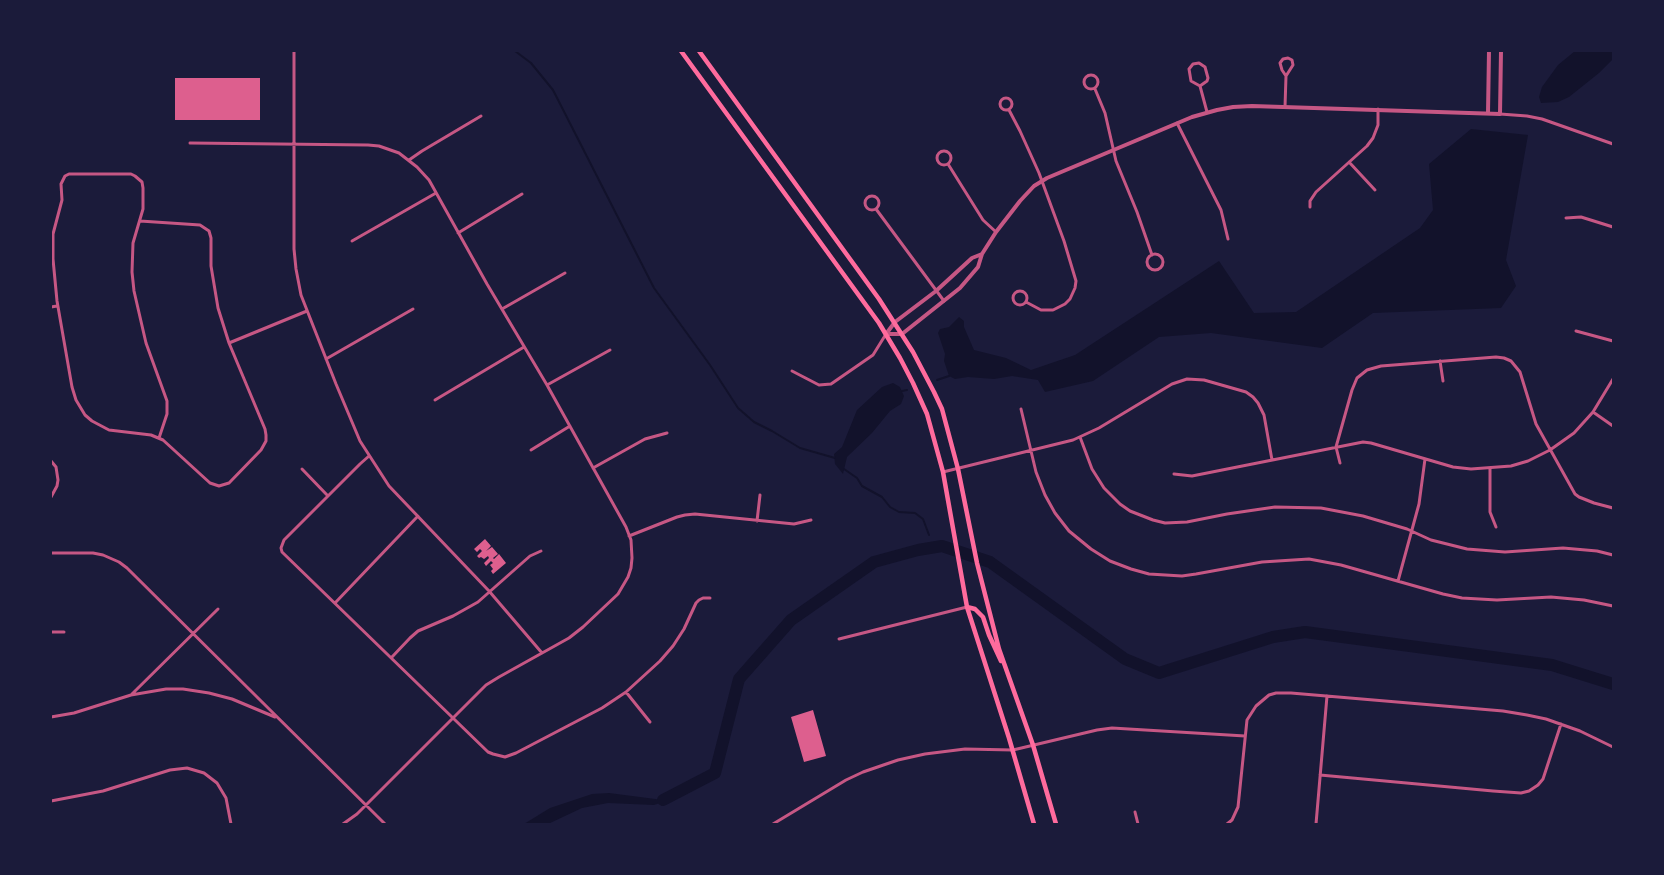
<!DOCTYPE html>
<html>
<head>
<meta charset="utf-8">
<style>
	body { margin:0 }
	#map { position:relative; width:1664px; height:875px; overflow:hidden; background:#1b1b3a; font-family:"Exo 2",sans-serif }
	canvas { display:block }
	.frame { position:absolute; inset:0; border:52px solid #1b1b3a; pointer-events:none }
</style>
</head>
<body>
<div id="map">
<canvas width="1664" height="875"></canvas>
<div class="frame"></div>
</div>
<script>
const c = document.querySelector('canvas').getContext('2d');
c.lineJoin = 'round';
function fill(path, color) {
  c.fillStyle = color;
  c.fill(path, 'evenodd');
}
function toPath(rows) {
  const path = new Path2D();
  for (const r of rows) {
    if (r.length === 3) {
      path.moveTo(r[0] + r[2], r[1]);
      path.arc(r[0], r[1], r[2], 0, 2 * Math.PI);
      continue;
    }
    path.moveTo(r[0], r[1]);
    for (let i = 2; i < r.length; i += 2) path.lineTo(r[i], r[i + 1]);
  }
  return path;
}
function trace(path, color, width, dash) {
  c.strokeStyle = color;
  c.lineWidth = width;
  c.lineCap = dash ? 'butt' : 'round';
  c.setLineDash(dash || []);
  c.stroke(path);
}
const water = toPath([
	[1575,51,1613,51,1613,59,1599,73,1569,97,1558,102,1541,103,1539,97,1542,87,1558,65],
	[1471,129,1528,135,1506,260,1516,286,1501,308,1373,313,1322,348,1211,333,1159,337,1093,381,1045,392,1038,380,1012,376,994,379,968,377,955,379,949,376,944,361,945,354,938,333,940,329,949,327,959,317,964,321,964,327,974,350,1006,358,1031,370,1075,355,1219,261,1254,313,1296,312,1420,228,1433,210,1429,164],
	[893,383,900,387,904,396,901,404,890,411,872,433,847,457,843,474,835,464,834,454,842,447,857,410,882,387],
	[609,793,663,800,660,803,654,805,608,803,582,808,548,824,524,824,550,808,592,794]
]);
const stream = toPath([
	[515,51,531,63,553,90,654,288,710,365,738,408,754,422,772,431,800,448,835,458],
	[937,380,949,376],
	[902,391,907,390],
	[844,469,857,478,862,486,882,497,890,507,899,512,915,513,923,519,929,535]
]);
const river = toPath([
	[663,800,715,773,739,679,791,620,874,562,918,550,942,546,990,562,1125,659,1159,673,1273,637,1305,632,1552,665,1613,684]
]);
const building = toPath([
	[175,78,260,78,260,120,175,120],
	[485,539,491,546,486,551,492,547,498,554,493,558,494,559,499,554,506,563,493,574,491,571,493,569,490,565,493,563,491,561,486,566,484,563,489,558,488,556,484,559,481,557,479,558,477,556,482,551,480,549,477,552,474,549],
	[813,710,826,756,804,762,791,717]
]);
const minor = toPath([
	[294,51,294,249,296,269,301,295,336,384,360,441,389,486,489,591,542,653],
	[1091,82,7],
	[1200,86,1207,81,1208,78,1205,67,1199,63,1193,64,1189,69,1191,81,1200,86,1207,112],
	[1095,89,1105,113,1116,161,1137,212,1152,255],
	[1006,104,6],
	[1285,107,1286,76,1293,65,1292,60,1288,58,1283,59,1280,63,1282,70,1286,76],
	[1009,110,1020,131,1039,173,1064,241,1076,281,1075,288,1070,299,1065,304,1053,310,1041,310,1026,302],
	[1500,114,1527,116,1542,119,1613,144],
	[1177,123,1221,210,1228,239],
	[190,143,368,145,379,146,399,153,417,167,429,180,487,284,547,385,626,527,631,540,632,558,631,568,628,577,618,594,583,627,569,638,499,677,486,685,357,814,343,824],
	[944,158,7],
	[409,160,422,151,481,116],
	[1349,162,1375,190],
	[948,164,983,220,996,232],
	[872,203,7],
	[1310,207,1310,201,1316,192,1367,146,1373,138,1378,125,1378,109],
	[876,209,944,301],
	[1566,218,1581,217,1613,227],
	[140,221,200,225,209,231,211,238,211,266,218,308,229,343,265,429,266,435,266,441,261,450,229,483,219,486,210,483,163,440,151,435,109,430,92,421,85,415,76,400,72,387,57,301,53,259,53,234,62,200,61,184,65,176,69,174,131,174,135,176,142,182,143,188,143,209,133,243,132,272,134,291,146,343,167,401,167,414,159,438],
	[458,233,522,194],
	[352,241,436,193],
	[1155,262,8],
	[1020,298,7],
	[51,307,57,306],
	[502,309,565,273],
	[1576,331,1613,341],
	[229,343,307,311],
	[326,359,413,309],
	[1440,361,1443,381],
	[792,371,819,385,831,384,873,355,886,334],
	[547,385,610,350],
	[435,400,524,347],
	[1021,409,1036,472,1045,495,1055,513,1069,531,1091,549,1110,561,1131,569,1149,574,1182,576,1196,574,1262,562,1309,559,1341,565,1443,594,1462,598,1497,600,1551,597,1584,600,1613,606],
	[1593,412,1613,426],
	[1080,437,1092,469,1104,488,1120,504,1130,511,1153,520,1165,523,1187,522,1227,514,1275,507,1321,508,1363,516,1407,529,1431,540,1467,549,1505,552,1563,548,1597,551,1613,555],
	[531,450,570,426],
	[369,456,360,464,284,540,281,548,282,552,488,752,493,754,505,757,516,753,602,708,626,692,660,661,673,646,684,629,696,603,699,600,703,598,710,598],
	[51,461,56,467,58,480,57,486,51,497],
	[1340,463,1336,447,1352,390,1357,378,1367,370,1381,366,1496,357,1504,358,1511,361,1520,372,1536,424,1575,494,1579,497,1594,503,1613,508],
	[593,468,645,439,667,433],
	[302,469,328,496],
	[1490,469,1490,512,1496,527],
	[943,472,1073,440,1099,428,1172,384,1187,379,1204,380,1246,392,1253,397,1258,403,1264,415,1272,460],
	[1174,474,1192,476,1363,442,1371,443,1453,467,1471,469,1511,466,1528,461,1550,450,1574,433,1593,412,1613,379],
	[757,521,760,495],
	[629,536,677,517,685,515,695,514,794,524,811,520],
	[51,553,93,553,103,555,119,562,127,568,385,824],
	[1398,581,1419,504,1425,459],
	[335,603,418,516],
	[51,632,64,632],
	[839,639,967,607],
	[392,657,410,638,418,631,453,616,478,602,530,556,541,551],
	[626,692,650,722],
	[131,695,218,609],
	[51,717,74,713,131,695,166,689,183,689,209,693,232,699,275,717],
	[1320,775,1493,791,1521,793,1529,791,1538,785,1543,779,1561,724],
	[51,801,103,791,170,770,187,768,204,773,217,783,226,798,231,824],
	[1135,812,1138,824],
	[773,824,846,780,863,772,898,760,925,754,965,749,1013,750,1097,730,1112,728,1245,736],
	[1227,824,1232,820,1238,807,1247,720,1256,706,1269,695,1276,693,1291,693,1503,711,1527,715,1546,719,1580,731,1613,747],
	[1316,824,1327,696]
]);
const tertiary = toPath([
	[1488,113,1489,51],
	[886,334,902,334,960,288,978,267,982,254,996,232,1020,201,1034,186,1047,178,1192,117,1217,110,1233,107,1252,106,1500,114,1501,51],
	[886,334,895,322,936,291,972,258,982,254]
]);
const secondary = toPath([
	[681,51,879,323,900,358,913,383,927,414,943,472,967,607,1009,738,1034,824],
	[699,51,879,299,913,352,934,392,942,409,958,469,977,563,999,649,1033,745,1056,824],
	[967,607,975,609,983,617,989,635,1001,661]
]);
fill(water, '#12122b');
trace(stream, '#12122b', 2);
trace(river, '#12122b', 12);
fill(building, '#dd5f8e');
trace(minor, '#c65784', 3);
trace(tertiary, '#c65784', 4);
trace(secondary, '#ff6b9d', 4.5);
</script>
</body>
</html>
